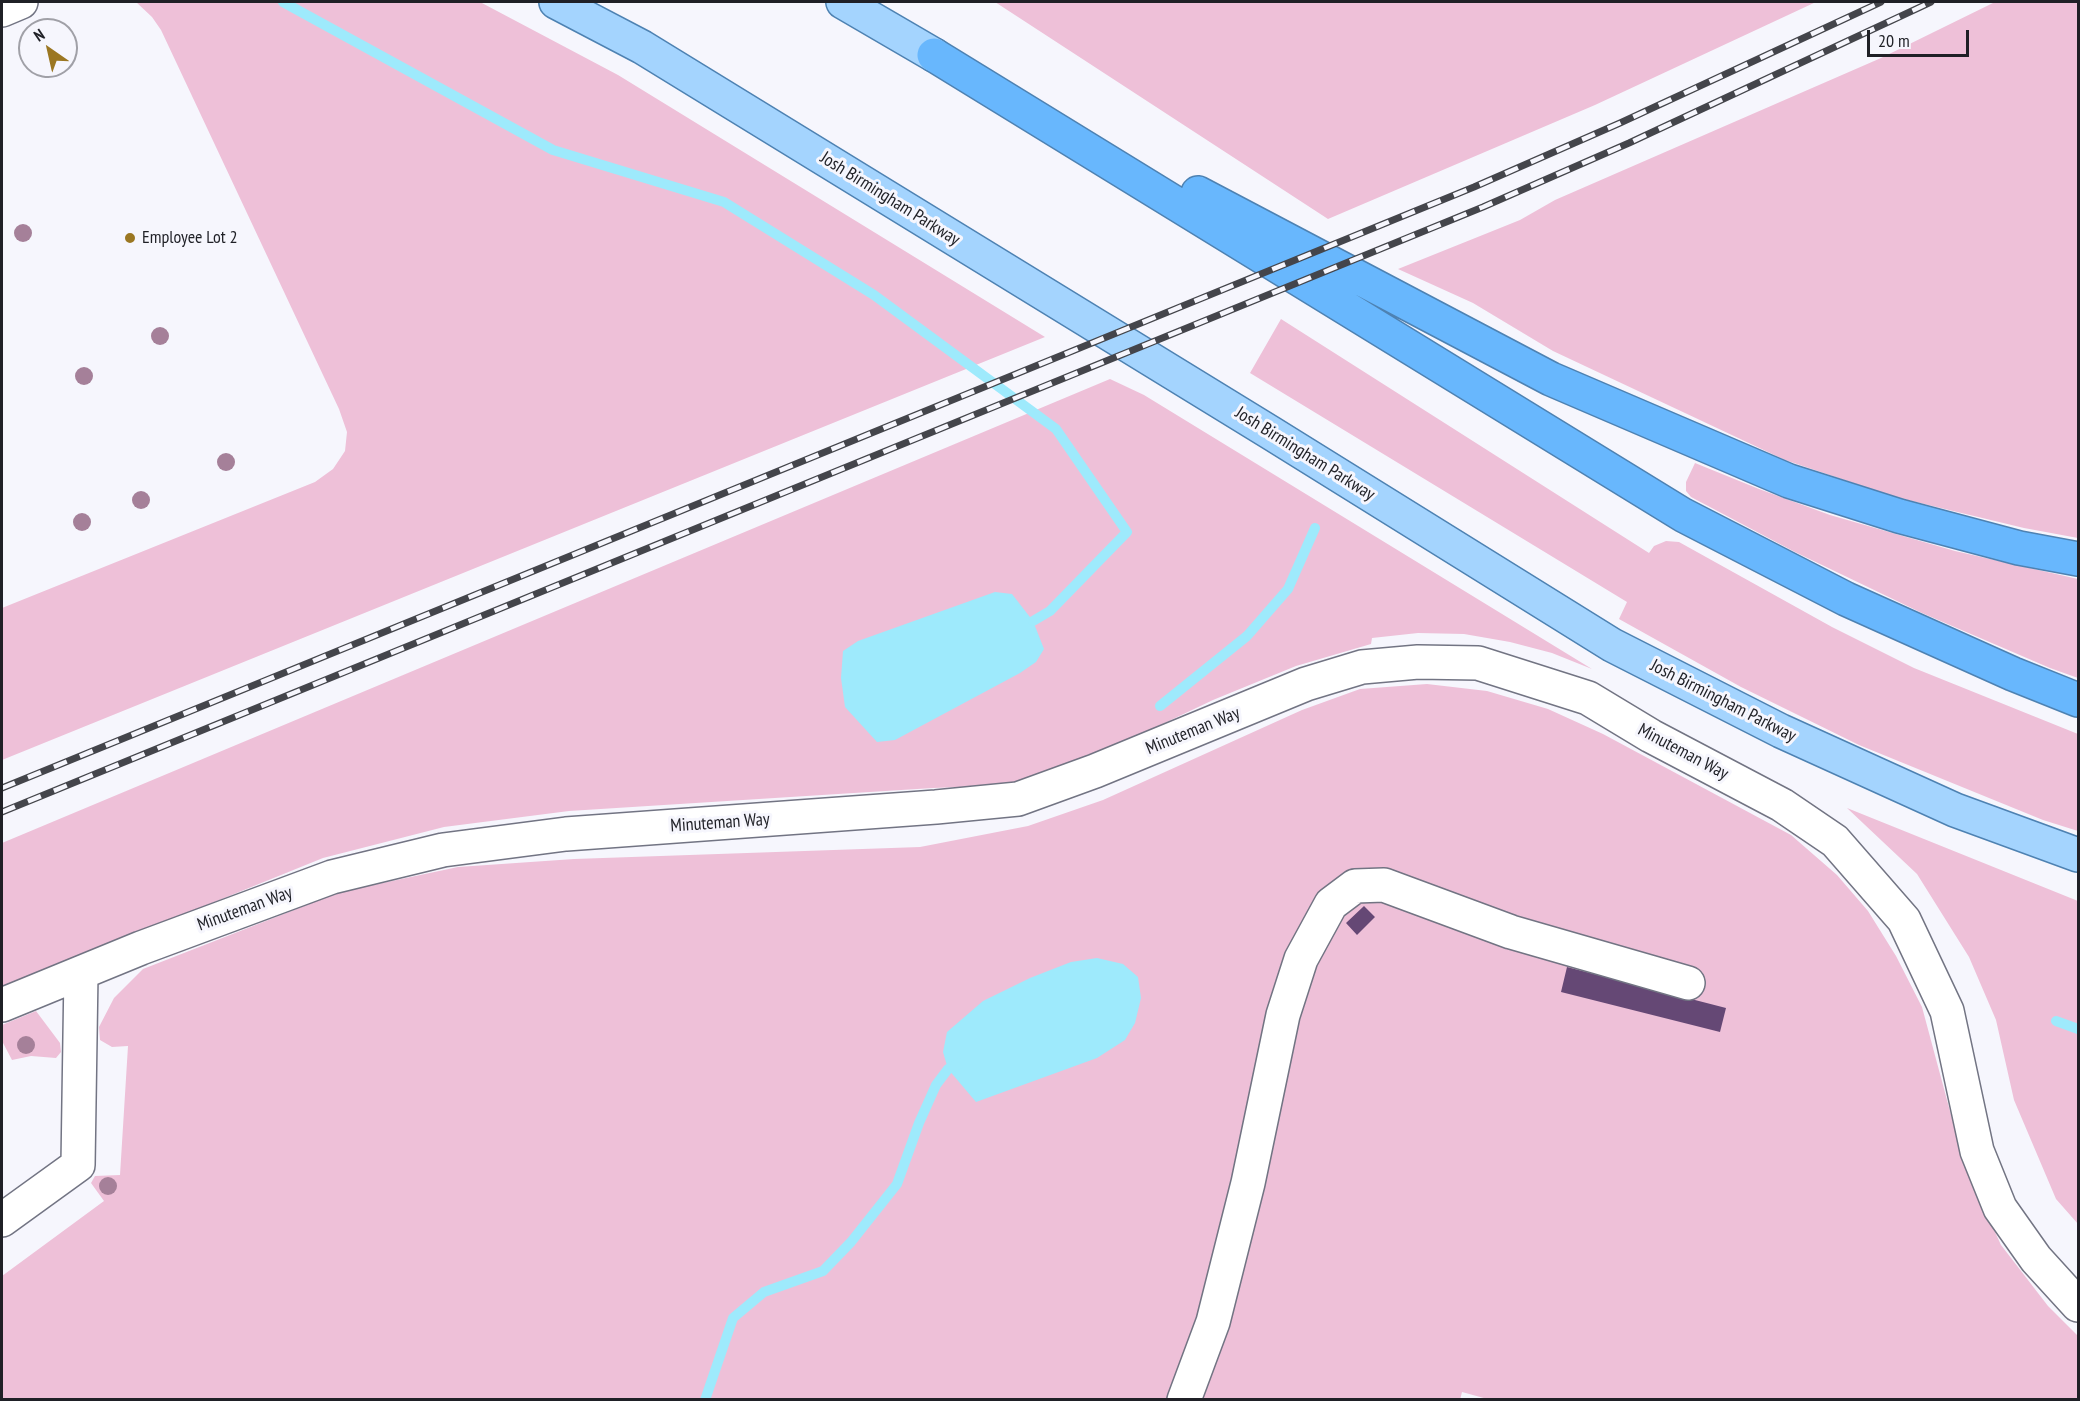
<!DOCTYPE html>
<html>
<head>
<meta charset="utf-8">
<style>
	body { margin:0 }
	#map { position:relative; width:2080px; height:1401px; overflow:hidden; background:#f6f6fd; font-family:"PT Sans Narrow",sans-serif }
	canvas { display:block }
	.frame { position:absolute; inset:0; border:3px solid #1f2026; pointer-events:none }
	.north { position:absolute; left:18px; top:18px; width:60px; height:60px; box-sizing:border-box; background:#f6f6fd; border:2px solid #a0a0a7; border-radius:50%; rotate:326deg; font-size:16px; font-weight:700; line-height:24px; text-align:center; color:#1f2026 }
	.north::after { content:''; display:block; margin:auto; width:21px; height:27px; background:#9b7722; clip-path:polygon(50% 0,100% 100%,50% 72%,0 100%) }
	.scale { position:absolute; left:1867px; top:30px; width:102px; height:27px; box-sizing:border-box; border:3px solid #1f2026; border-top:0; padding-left:8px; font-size:18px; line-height:21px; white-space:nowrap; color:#1f2026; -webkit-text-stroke:4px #f6f6fd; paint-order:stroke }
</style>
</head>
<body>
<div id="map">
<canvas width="2080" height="1401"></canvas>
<div class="frame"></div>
<div class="north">N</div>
<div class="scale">20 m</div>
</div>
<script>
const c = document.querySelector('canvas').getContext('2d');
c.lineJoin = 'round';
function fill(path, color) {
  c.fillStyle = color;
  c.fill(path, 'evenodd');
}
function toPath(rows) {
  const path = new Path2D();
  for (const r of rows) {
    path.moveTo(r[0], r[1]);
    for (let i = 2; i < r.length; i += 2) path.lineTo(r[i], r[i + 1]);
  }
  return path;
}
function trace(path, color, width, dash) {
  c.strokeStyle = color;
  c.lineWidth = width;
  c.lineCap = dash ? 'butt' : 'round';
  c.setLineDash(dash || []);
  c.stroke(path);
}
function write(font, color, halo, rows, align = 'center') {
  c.font = font + ' "PT Sans Narrow",sans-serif';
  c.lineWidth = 6;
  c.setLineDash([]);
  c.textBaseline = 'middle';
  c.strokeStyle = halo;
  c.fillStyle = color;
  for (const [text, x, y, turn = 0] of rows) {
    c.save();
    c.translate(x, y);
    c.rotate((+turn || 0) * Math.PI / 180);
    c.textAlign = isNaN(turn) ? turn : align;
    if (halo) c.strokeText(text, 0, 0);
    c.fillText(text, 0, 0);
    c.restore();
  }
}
const green = toPath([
	[136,2,480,2,618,75,1045,337,2,760,2,608,315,482,333,469,345,451,347,432,339,409,161,30,152,17],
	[995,2,1816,2,1595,105,1328,219],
	[1995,2,2078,2,2078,538,2024,528,1895,497,1785,460,1553,351,1473,303,1398,269,1520,220,1555,200,1881,58],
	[1281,319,1649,553,1654,546,1666,541,1679,542,1832,627,1914,668,2078,734,2078,831,2043,820,1859,745,1741,687,1619,619,1627,602,1250,373],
	[1110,379,1144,395,1592,669,1552,653,1510,642,1464,634,1418,633,1372,638,1371,644,1296,666,1213,700,1089,759,1014,785,933,788,569,811,444,827,323,858,2,988,2,843],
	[1695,463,1759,489,1830,515,1955,551,2078,579,2078,678,2050,668,1922,613,1795,552,1691,497,1686,491,1686,482],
	[1427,684,1487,691,1548,709,1603,734,1791,835,1837,875,1868,911,1896,956,1922,1007,1965,1167,2001,1245,2048,1306,2078,1336,2078,1399,1491,1400,1462,1392,1460,1400,2,1399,2,1276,104,1201,91,1183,95,1176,120,1175,128,1046,112,1047,100,1040,99,1027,114,998,143,969,340,892,458,867,574,859,920,847,1028,826,1103,800,1302,710,1360,689],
	[1847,808,2078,901,2078,1224,2056,1199,2014,1100,1996,1020,1969,957,1917,874],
	[36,1011,60,1043,61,1052,56,1058,31,1056,12,1060,2,1041,2,1025]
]);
const water = toPath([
	[995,592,1012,594,1033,621,1044,649,1036,662,1020,673,895,740,877,742,845,707,841,678,843,651,858,641],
	[1097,958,1123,964,1138,977,1141,998,1135,1023,1125,1040,1097,1058,976,1102,948,1069,943,1052,947,1032,983,1001,1030,978,1071,962]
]);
const stream = toPath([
	[283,2,553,150,724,202,874,295,1056,429,1127,532,1050,611,1033,621],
	[1160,706,1247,636,1288,589,1315,528],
	[2056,1021,2078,1029],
	[705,1400,733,1318,764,1292,823,1271,851,1242,897,1184,919,1123,936,1085,948,1069,960,1063]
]);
const building = toPath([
	[1364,906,1375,917,1357,935,1346,923],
	[1567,967,1726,1008,1720,1032,1561,992]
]);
const minor = toPath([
	[2,10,21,2],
	[2,1005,141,948,332,877,443,850,566,834,936,807,1018,799,1095,771,1306,684,1362,667,1418,662,1478,663,1588,698,1651,736,1782,805,1835,841,1904,920,1947,1011,1977,1151,2000,1208,2036,1259,2078,1305],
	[2,1220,78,1165,81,973],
	[1184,1400,1213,1322,1248,1183,1283,1015,1301,959,1331,904,1355,886,1384,885,1511,932,1688,983]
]);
const major = toPath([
	[556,2,642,47,1271,433,1612,645,1781,731,1955,810,2078,855],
	[843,2,934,55]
]);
const highway = toPath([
	[934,55,1683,515,1846,599,2013,674,2078,700],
	[1198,193,1551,379,1789,481,1899,516,2019,548,2078,559]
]);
const rail = toPath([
	[2,788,1474,187,1620,123,1881,2],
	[2,812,1483,207,1629,143,1931,2]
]);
const trees = [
	[23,233],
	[160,336],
	[84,376],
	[226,462],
	[141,500],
	[82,522],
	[26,1045],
	[108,1186]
];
const markers = [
	[130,238,6,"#9b7722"]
];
const streetNames = [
	["Josh Birmingham Parkway",890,199,32],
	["Josh Birmingham Parkway",1305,454,32],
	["Josh Birmingham Parkway",1723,701,27],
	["Minuteman Way",1193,731,-22],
	["Minuteman Way",1683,752,28],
	["Minuteman Way",720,823,-4],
	["Minuteman Way",245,909,-20]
];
const poiNames = [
	["Employee Lot 2",142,238]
];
fill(green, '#eec0d8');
fill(water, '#9eeafc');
trace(stream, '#9eeafc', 10);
fill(building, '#654875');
trace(minor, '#727483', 36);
trace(major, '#4e82b2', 36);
trace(highway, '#4e82b2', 36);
trace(minor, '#fff', 33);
trace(major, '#a4d4fe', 33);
trace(highway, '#68b7fd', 33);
trace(rail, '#44454b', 7);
trace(rail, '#f6f6fd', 4.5, [14]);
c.fillStyle = '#a58099';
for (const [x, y] of trees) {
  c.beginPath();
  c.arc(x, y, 9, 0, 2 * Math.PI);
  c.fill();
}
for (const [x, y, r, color] of markers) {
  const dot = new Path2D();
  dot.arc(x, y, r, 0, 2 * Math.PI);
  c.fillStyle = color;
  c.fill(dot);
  trace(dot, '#f6f6fd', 2);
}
write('18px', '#1f2026', '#f6f6fd', streetNames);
write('18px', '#1f2026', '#f6f6fd', poiNames, 'left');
</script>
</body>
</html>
